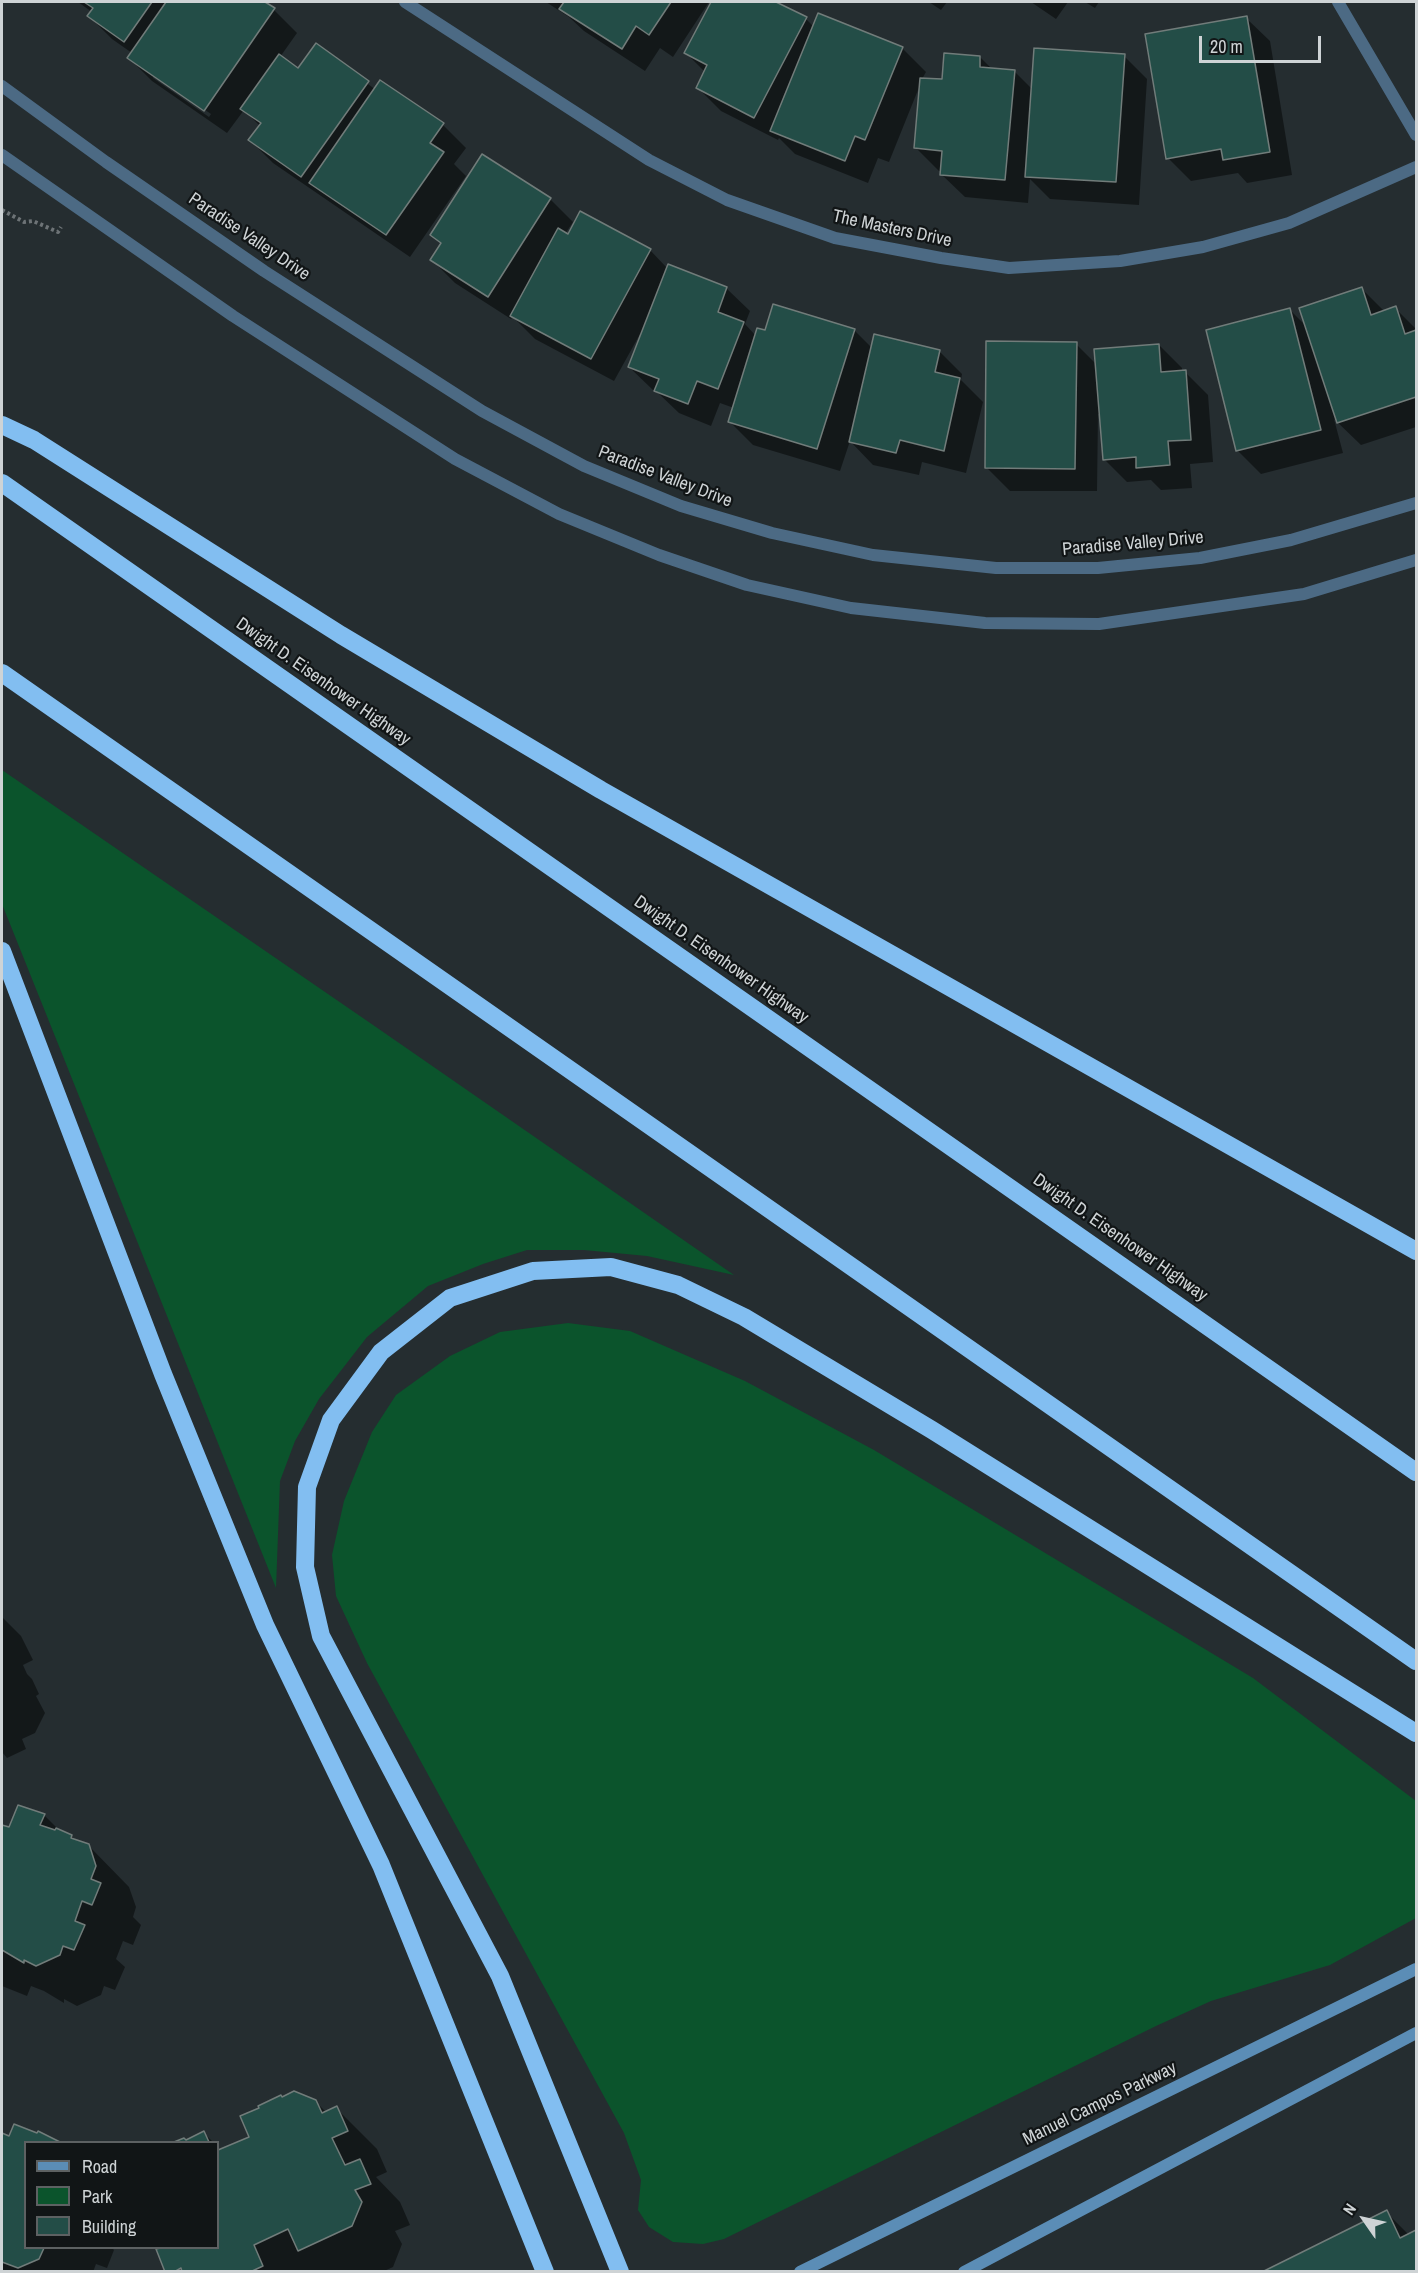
<!DOCTYPE html>
<html>
<head>
<meta charset="utf-8">
<style>
	body { margin:0 }
	#map { position:relative; width:1418px; height:2273px; overflow:hidden; background:#252d30; font-family:"Archivo Narrow",sans-serif }
	canvas { display:block }
	.frame { position:absolute; inset:0; border:3px solid #ced3d5; pointer-events:none }
	.legend { position:absolute; left:24px; top:2141px; width:195px; height:108px; box-sizing:border-box; background:#111516; border:2px solid #5d6162; margin:0; padding:8px 10px; list-style:none; font-size:18px; color:#ced3d5 }
	.legend li { display:flex; align-items:center; gap:12px; height:30px }
	.legend b { width:30px; border:2px solid #5d6162 }
	.north { position:absolute; left:1334px; top:2189px; width:60px; height:60px; -webkit-text-stroke:4px #111516; paint-order:stroke; rotate:304deg; font-size:16px; font-weight:700; line-height:24px; text-align:center; color:#ced3d5 }
	.north::after { content:''; display:block; margin:auto; width:21px; height:27px; background:#ced3d5; clip-path:polygon(50% 0,100% 100%,50% 72%,0 100%) }
	.scale { position:absolute; left:1199px; top:36px; width:122px; height:27px; box-sizing:border-box; border:3px solid #ced3d5; border-top:0; padding-left:8px; font-size:18px; line-height:21px; white-space:nowrap; color:#ced3d5; -webkit-text-stroke:4px #111516; paint-order:stroke }
</style>
</head>
<body>
<div id="map">
<canvas width="1418" height="2273"></canvas>
<div class="frame"></div>
<ul class="legend">
<li><b style="height:8px;background:#5b8db6"></b>Road</li>
<li><b style="height:16px;background:#0b542c"></b>Park</li>
<li><b style="height:16px;background:#234d47"></b>Building</li>
</ul>
<div class="north">N</div>
<div class="scale">20 m</div>
</div>
<script>
const c = document.querySelector('canvas').getContext('2d');
c.lineJoin = 'round';
function fill(path, color) {
  c.fillStyle = color;
  c.fill(path, 'evenodd');
}
function toPath(rows) {
  const path = new Path2D();
  for (const r of rows) {
    path.moveTo(r[0], r[1]);
    for (let i = 2; i < r.length; i += 2) path.lineTo(r[i], r[i + 1]);
  }
  return path;
}
function trace(path, color, width, dash) {
  c.strokeStyle = color;
  c.lineWidth = width;
  c.lineCap = dash ? 'butt' : 'round';
  c.setLineDash(dash || []);
  c.stroke(path);
}
function write(font, color, halo, rows, align = 'center') {
  c.font = font + ' "Archivo Narrow",sans-serif';
  c.lineWidth = 4.5;
  c.setLineDash([]);
  c.textBaseline = 'middle';
  c.strokeStyle = halo;
  c.fillStyle = color;
  for (const [text, x, y, turn = 0] of rows) {
    c.save();
    c.translate(x, y);
    c.rotate((+turn || 0) * Math.PI / 180);
    c.textAlign = isNaN(turn) ? turn : align;
    if (halo) c.strokeText(text, 0, 0);
    c.fillText(text, 0, 0);
    c.restore();
  }
}
const green = toPath([
	[2,770,376,1027,734,1275,647,1256,584,1250,527,1250,483,1264,428,1286,367,1337,319,1399,295,1441,280,1481,276,1588,2,904],
	[568,1323,630,1331,745,1381,874,1450,1253,1678,1416,1801,1416,1918,1330,1965,1211,2001,1156,2026,724,2239,703,2244,673,2242,649,2227,638,2210,641,2180,624,2133,367,1663,336,1596,332,1555,344,1501,372,1432,396,1395,450,1356,500,1332]
]);
const shadow = toPath([
	[78,2,262,2,274,10,297,33,280,57,298,70,316,45,376,90,443,125,466,148,454,164,466,176,410,257,273,163,250,140,260,126,244,110,227,133,152,81,129,58,132,53,112,39,89,16,92,12],
	[153,74,211,114,209,117,153,78],
	[546,2,709,2,673,57,660,48,645,71,584,31,569,17],
	[713,2,733,2,738,4,739,2,773,2,806,19,814,27,819,15,903,49,926,72,922,79,943,81,980,57,992,69,1014,71,1033,90,1124,56,1147,79,1139,205,1050,199,1030,179,1028,203,965,197,941,174,942,171,939,171,916,148,920,85,889,162,878,158,868,183,795,154,779,138,778,140,721,111,698,88,705,72,686,53],
	[929,2,947,2,941,10],
	[1031,2,1068,2,1056,19],
	[1085,2,1099,2,1095,8],
	[1246,18,1270,41,1292,175,1247,183,1238,173,1191,181,1168,158],
	[550,199,573,222,565,234,650,250,667,268,726,288,750,311,745,324,756,336,766,332,854,330,873,349,939,351,962,374,961,380,983,402,966,473,922,462,919,475,873,465,850,441,840,471,753,445,730,422,734,408,720,403,711,426,679,413,657,392,653,390,629,367,642,335,640,334,614,381,535,339,513,317,511,319,455,283,432,260,442,244,432,235],
	[1362,289,1385,312,1395,308,1416,329,1416,427,1361,445,1334,419,1343,453,1261,474,1238,451,1208,331,1289,309,1307,327],
	[1076,344,1097,365,1159,345,1182,368,1182,372,1185,372,1208,395,1213,462,1190,464,1192,488,1161,490,1151,480,1127,482,1104,459,1101,414,1098,414,1097,491,1010,491,987,468],
	[2,1617,21,1636,33,1660,23,1665,27,1674,32,1679,39,1694,36,1696,45,1713,35,1733,22,1739,26,1749,7,1758,2,1752],
	[44,1815,60,1831,71,1836,77,1841,88,1845,129,1887,136,1907,133,1917,141,1925,133,1945,123,1941,116,1959,125,1967,115,1990,104,1986,101,1995,77,2006,64,1999,64,2003,44,1991,31,1986,27,1996,2,1986,2,1826,10,1829],
	[283,2098,315,2101,327,2113,336,2108,377,2149,387,2172,376,2177,400,2202,410,2225,395,2231,402,2244,393,2267,382,2272,167,2272,158,2250,164,2248,218,2248,218,2147,221,2150,251,2137],
	[204,2133,213,2142,180,2142],
	[2,2135,10,2138,54,2139,57,2142,26,2142,26,2248,112,2248,114,2250,107,2268,96,2264,93,2272,2,2272],
	[1386,2212,1409,2235,1416,2231,1416,2272,1265,2272]
]);
const building = toPath([
	[84,2,152,2,124,42,87,16,93,8,84,2],
	[166,2,265,2,275,8,204,111,127,58,166,2],
	[564,2,671,2,649,35,636,26,622,49,559,9,564,2],
	[711,2,776,2,807,17,754,118,696,88,707,65,684,53,711,2],
	[818,13,903,47,865,140,855,136,845,161,770,131,818,13],
	[1247,16,1270,152,1223,160,1221,149,1166,159,1145,34,1247,16],
	[316,43,369,81,301,177,248,140,261,123,240,109,279,54,298,68,316,43],
	[1034,48,1125,54,1116,182,1025,177,1034,48],
	[944,53,980,56,980,67,1015,70,1005,180,940,175,942,151,914,148,920,78,942,79,944,53],
	[380,80,444,123,430,143,444,152,386,235,309,183,380,80],
	[482,154,551,198,488,297,430,260,441,243,430,235,482,154],
	[580,211,651,249,591,359,510,316,558,228,568,234,580,211],
	[668,264,727,287,718,312,744,322,718,389,697,381,688,404,654,391,659,379,628,367,668,264],
	[1362,287,1371,315,1396,306,1405,334,1416,330,1416,397,1337,423,1299,308,1362,287],
	[773,304,855,329,817,449,728,422,757,328,765,330,773,304],
	[1290,308,1321,430,1236,451,1206,330,1290,308],
	[874,334,940,350,935,372,960,378,944,451,900,440,896,453,849,442,874,334],
	[986,341,1077,342,1075,469,985,468,986,341],
	[1159,344,1161,372,1186,370,1191,440,1168,441,1170,465,1136,468,1136,457,1103,460,1094,349,1159,344],
	[18,1805,45,1814,40,1825,55,1830,56,1828,72,1835,71,1838,89,1844,96,1866,91,1879,101,1883,92,1905,82,1901,75,1921,85,1925,74,1950,63,1946,60,1955,36,1966,24,1960,24,1963,2,1950,2,1825,9,1827,18,1805],
	[294,2091,316,2100,322,2113,337,2106,348,2131,332,2138,345,2165,360,2159,371,2184,355,2190,362,2202,352,2226,298,2251,288,2229,254,2245,263,2266,250,2272,182,2272,181,2268,174,2272,165,2272,156,2249,160,2248,218,2248,218,2150,249,2137,240,2116,259,2108,258,2106,281,2095,282,2097,294,2091],
	[14,2124,37,2133,38,2131,60,2142,26,2142,26,2248,44,2248,39,2259,18,2268,2,2262,2,2133,9,2136,14,2124],
	[204,2131,209,2142,174,2142,184,2138,186,2140,204,2131],
	[1387,2210,1400,2238,1416,2230,1416,2272,1262,2272,1387,2210]
]);
const path = toPath([
	[2,210,24,222,33,221,58,232,61,227]
]);
const minor = toPath([
	[405,2,649,160,727,200,835,238,941,258,1009,268,1120,261,1203,247,1289,223,1416,167],
	[1338,2,1416,135]
]);
const tertiary = toPath([
	[2,86,106,162,264,271,482,411,584,466,681,506,772,533,873,555,996,568,1098,568,1200,558,1291,540,1416,503],
	[2,155,233,316,455,459,559,514,659,555,747,585,851,608,985,623,1099,624,1304,594,1416,560]
]);
const secondary = toPath([
	[800,2272,1416,1969],
	[964,2272,1416,2033]
]);
const motorway = toPath([
	[2,425,34,440,341,635,601,790,1416,1251],
	[2,483,1416,1472],
	[2,673,1416,1661],
	[2,951,163,1374,265,1625,381,1865,545,2272],
	[620,2272,500,1976,321,1636,305,1567,307,1487,331,1420,381,1352,450,1298,533,1271,611,1267,678,1285,744,1317,932,1430,1416,1733]
]);
const streetNames = [
	["The Masters Drive",892,229,12],
	["Paradise Valley Drive",249,237,34],
	["Paradise Valley Drive",665,477,21],
	["Paradise Valley Drive",1133,544,-5],
	["Dwight D. Eisenhower Highway",323,682,35],
	["Dwight D. Eisenhower Highway",721,960,35],
	["Dwight D. Eisenhower Highway",1120,1238,35],
	["Manuel Campos Parkway",1100,2104,-26]
];
fill(green, '#0b542c');
fill(shadow, '#0007');
fill(building, '#234d47');
trace(building, '#717c7a', 1.5);
trace(path, '#6d7376', 4, [3, 3]);
trace(minor, '#4c6a84', 12);
trace(tertiary, '#4c6a84', 12);
trace(secondary, '#5b8db6', 12);
trace(motorway, '#82bef1', 18);
write('18px', '#ced3d5', '#111516', streetNames);
</script>
</body>
</html>
